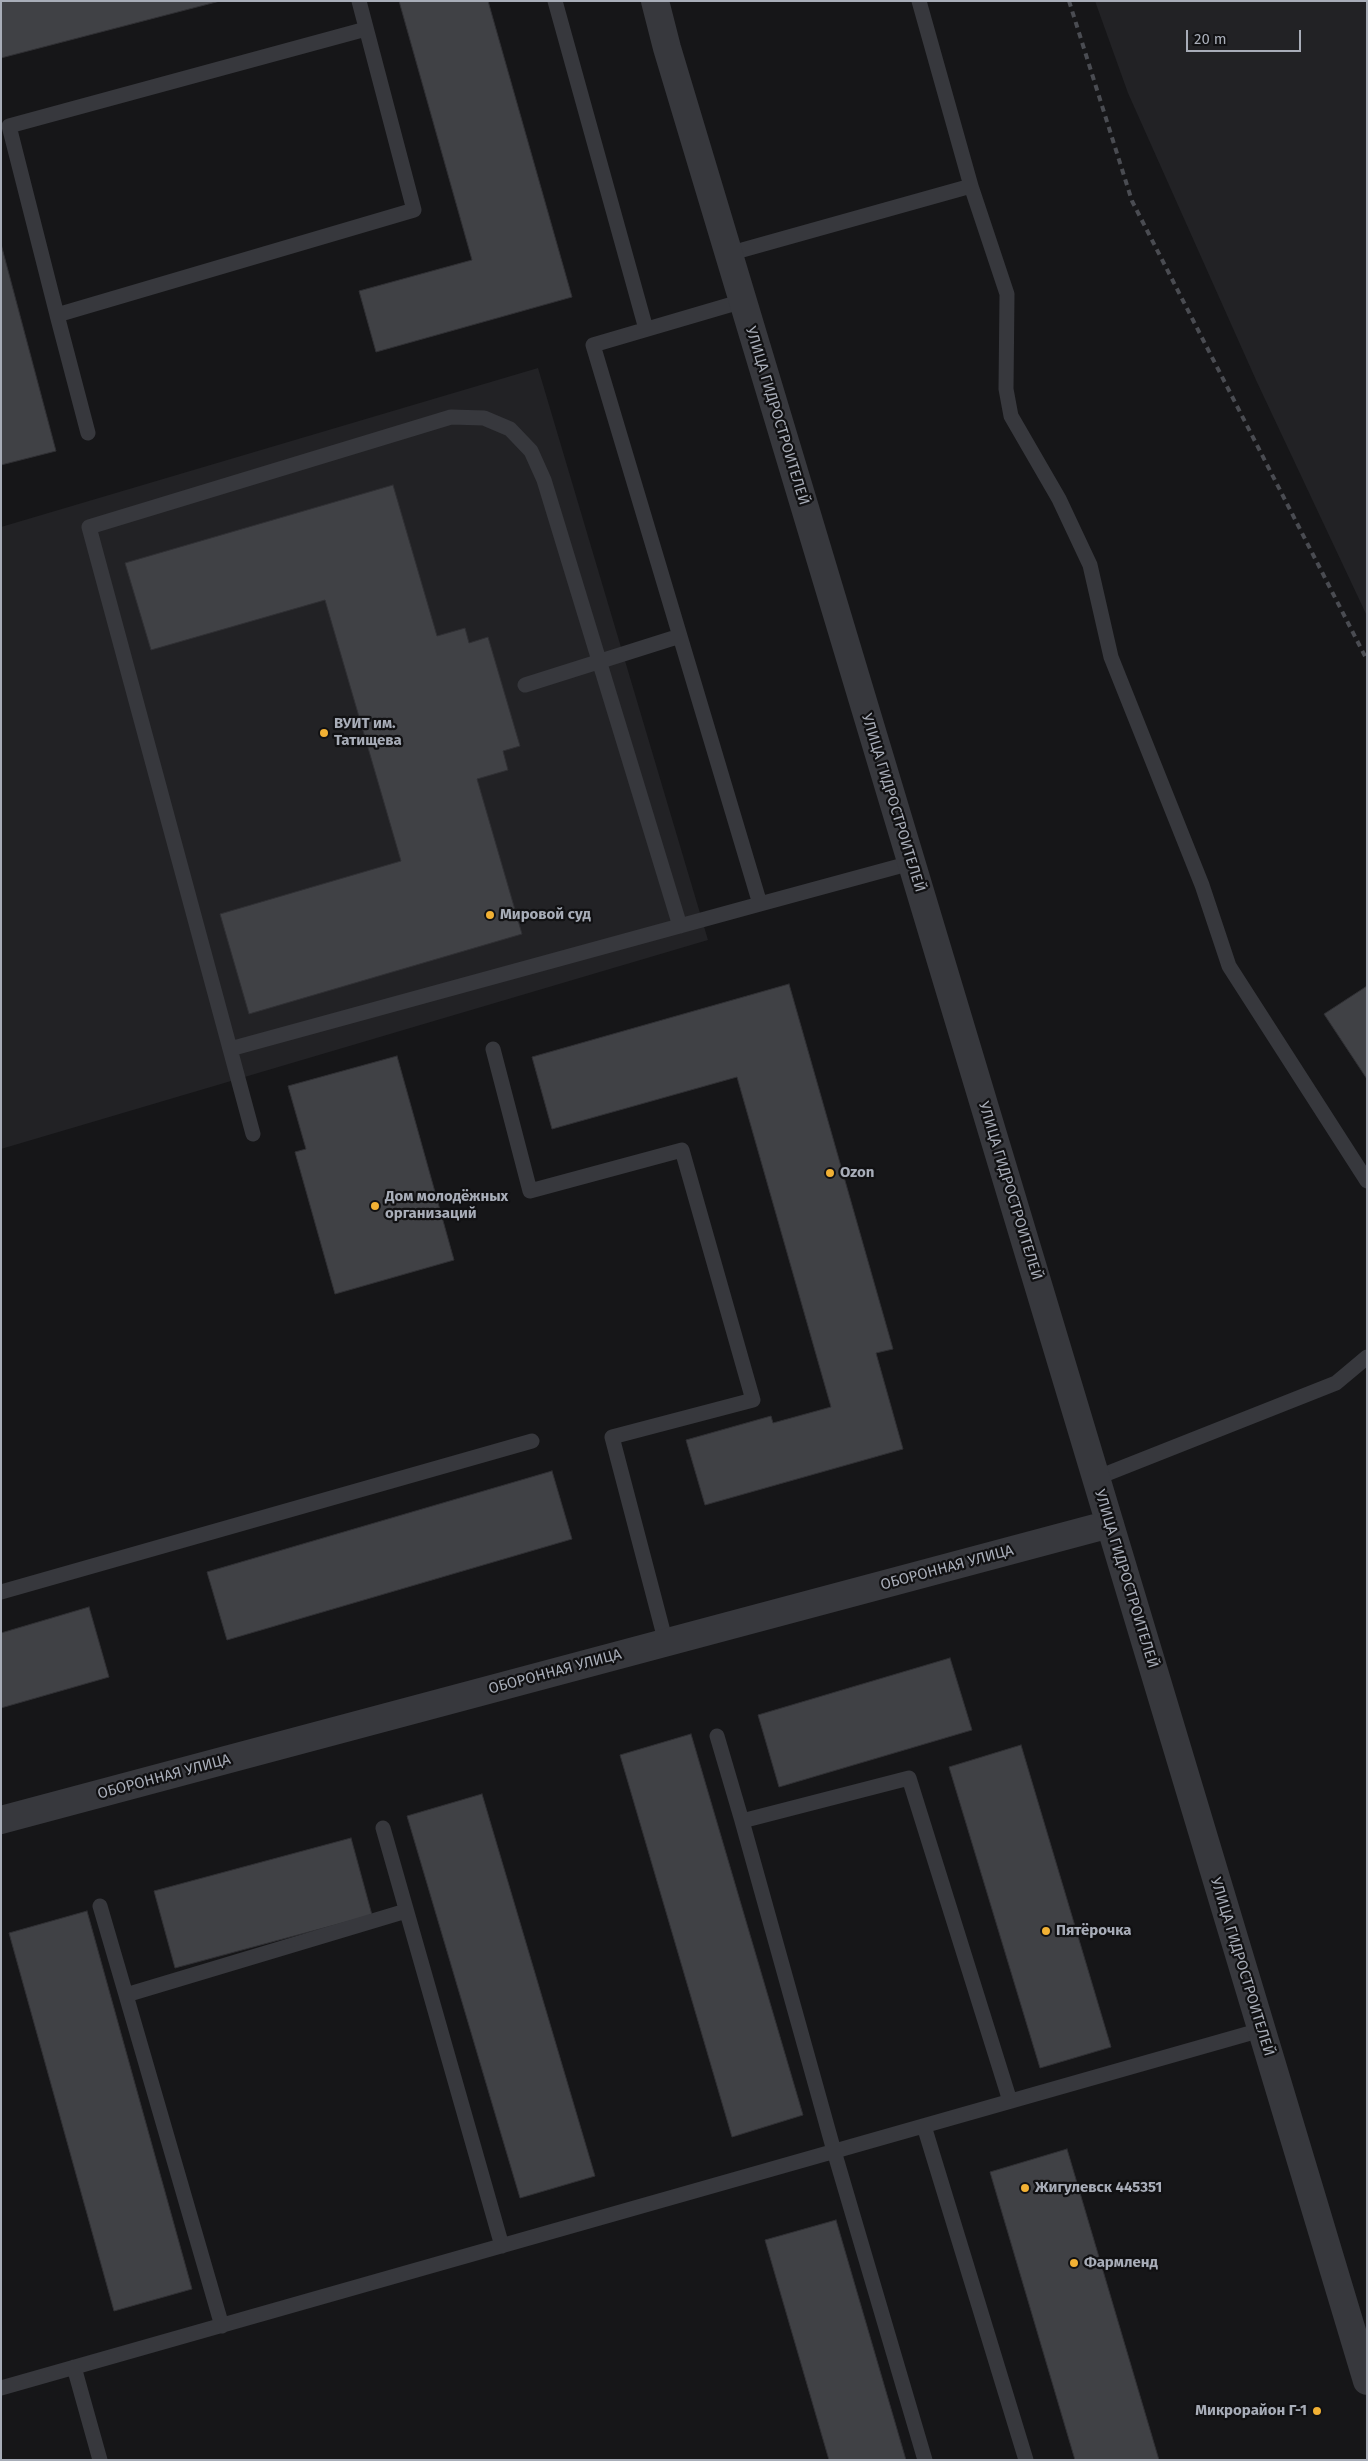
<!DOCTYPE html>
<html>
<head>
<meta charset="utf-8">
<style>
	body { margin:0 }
	#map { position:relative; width:1368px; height:2461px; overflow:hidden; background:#161618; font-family:"Fira Sans",sans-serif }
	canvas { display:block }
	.frame { position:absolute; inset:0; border:2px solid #a8adb8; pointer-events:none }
	.scale { position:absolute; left:1186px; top:30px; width:115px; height:22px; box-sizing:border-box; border:2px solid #a8adb8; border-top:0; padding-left:6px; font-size:15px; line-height:18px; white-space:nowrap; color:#a8adb8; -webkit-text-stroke:4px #111113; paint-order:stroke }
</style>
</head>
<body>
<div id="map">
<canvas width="1368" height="2461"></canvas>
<div class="frame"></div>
<div class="scale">20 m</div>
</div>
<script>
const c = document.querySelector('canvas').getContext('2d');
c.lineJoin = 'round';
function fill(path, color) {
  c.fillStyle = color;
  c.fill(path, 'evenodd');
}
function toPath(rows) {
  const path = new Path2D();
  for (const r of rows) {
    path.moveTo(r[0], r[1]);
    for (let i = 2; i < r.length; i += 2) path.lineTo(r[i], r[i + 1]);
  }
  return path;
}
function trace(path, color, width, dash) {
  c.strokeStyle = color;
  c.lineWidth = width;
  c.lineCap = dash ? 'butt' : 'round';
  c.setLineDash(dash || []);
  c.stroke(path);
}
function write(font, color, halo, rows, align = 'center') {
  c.font = font + ' "Fira Sans",sans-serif';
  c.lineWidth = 4.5;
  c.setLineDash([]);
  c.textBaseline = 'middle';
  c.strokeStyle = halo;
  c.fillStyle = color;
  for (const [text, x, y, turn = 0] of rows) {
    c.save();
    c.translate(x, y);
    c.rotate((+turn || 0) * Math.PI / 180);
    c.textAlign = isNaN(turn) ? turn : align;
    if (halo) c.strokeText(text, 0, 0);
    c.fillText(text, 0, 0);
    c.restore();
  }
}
const built = toPath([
	[1095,1,1367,1,1367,616,1256,380,1128,93],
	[538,368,708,940,1,1149,1,527]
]);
const building = toPath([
	[1,1,220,1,1,58,1,1],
	[399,1,488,1,572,297,376,352,359,291,472,260,399,1],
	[1,244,56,451,1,465,1,244],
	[393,485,437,636,465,628,469,643,488,637,520,746,503,751,508,770,477,779,522,934,249,1014,220,914,401,861,325,600,151,650,125,563,393,485],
	[789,984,893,1349,876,1353,903,1449,705,1505,686,1440,771,1416,773,1423,831,1407,737,1077,552,1129,532,1057,789,984],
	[1367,986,1367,1079,1324,1014,1367,986],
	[397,1056,454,1260,335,1294,295,1152,306,1149,288,1086,397,1056],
	[552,1471,572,1539,227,1640,207,1572,552,1471],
	[89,1607,109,1677,1,1708,1,1633,89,1607],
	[950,1658,972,1730,779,1787,758,1715,950,1658],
	[691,1734,803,2115,732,2137,620,1755,691,1734],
	[1021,1745,1111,2047,1040,2068,949,1767,1021,1745],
	[482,1794,595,2176,520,2198,407,1816,482,1794],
	[351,1838,372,1915,175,1968,154,1891,351,1838],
	[87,1911,192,2289,114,2311,9,1933,87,1911],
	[1067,2149,1159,2460,1075,2460,990,2172,1067,2149],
	[836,2220,906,2460,829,2460,765,2240,836,2220]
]);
const lane = toPath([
	[555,1,646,329],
	[919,1,971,186],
	[728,254,971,186,1007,294,1006,389,1011,416,1059,499,1090,565,1111,657,1202,885,1229,966,1367,1181],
	[743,301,593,345,760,904,911,863],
	[57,315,9,126,366,29],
	[88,433,57,315,414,210,359,1],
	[525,685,680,636],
	[230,1049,760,904],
	[493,1049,530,1191,682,1150,753,1400,612,1437,666,1643],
	[253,1134,89,527,451,417,484,418,510,429,531,451,544,480,680,926],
	[1096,1478,1336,1383,1367,1357],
	[1,1592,532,1441],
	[717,1736,742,1821],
	[383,1828,502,2246],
	[100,1906,126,1995],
	[924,2126,1026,2460],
	[222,2326,126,1995,406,1911],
	[74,2367,100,2460],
	[1,2388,1261,2030],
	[925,2460,834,2151,742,1821,909,1778,1010,2101]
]);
const street = toPath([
	[655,1,667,48,1367,2381],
	[1,1820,1110,1524]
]);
const rail = toPath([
	[1069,1,1132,201,1367,660]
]);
const markers = [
	[324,733,5,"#f2b134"],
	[490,915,5,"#f2b134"],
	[830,1173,5,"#f2b134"],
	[375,1206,5,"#f2b134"],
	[1046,1931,5,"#f2b134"],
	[1025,2188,5,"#f2b134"],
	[1074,2263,5,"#f2b134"],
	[1317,2411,5,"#f2b134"]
];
const streetNames = [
	["УЛИЦА ГИДРОСТРОИТЕЛЕЙ",777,416,73],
	["УЛИЦА ГИДРОСТРОИТЕЛЕЙ",893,803,73],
	["УЛИЦА ГИДРОСТРОИТЕЛЕЙ",1010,1191,73],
	["ОБОРОННАЯ УЛИЦА",947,1568,-15],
	["УЛИЦА ГИДРОСТРОИТЕЛЕЙ",1126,1579,73],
	["ОБОРОННАЯ УЛИЦА",555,1672,-15],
	["ОБОРОННАЯ УЛИЦА",164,1777,-15],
	["УЛИЦА ГИДРОСТРОИТЕЛЕЙ",1242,1967,73]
];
const poiNames = [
	["ВУИТ им.",334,724],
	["Татищева",334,741],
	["Мировой суд",500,915],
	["Ozon",840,1173],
	["Дом молодёжных",385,1197],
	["организаций",385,1214],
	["Пятёрочка",1056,1931],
	["Жигулевск 445351",1035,2188],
	["Фармленд",1084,2263],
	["Микрорайон Г-1",1307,2411,"right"]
];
fill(built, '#222225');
fill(building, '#404145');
trace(building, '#303034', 1);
trace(lane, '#37383d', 15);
trace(street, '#37383d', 28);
trace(rail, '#4a4c52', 4, [6, 5]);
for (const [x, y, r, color] of markers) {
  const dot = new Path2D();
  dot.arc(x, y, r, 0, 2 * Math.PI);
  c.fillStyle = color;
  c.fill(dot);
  trace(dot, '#111113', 2);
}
write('15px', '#a8adb8', '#111113', streetNames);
write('bold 15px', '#a8adb8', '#111113', poiNames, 'left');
</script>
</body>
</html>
